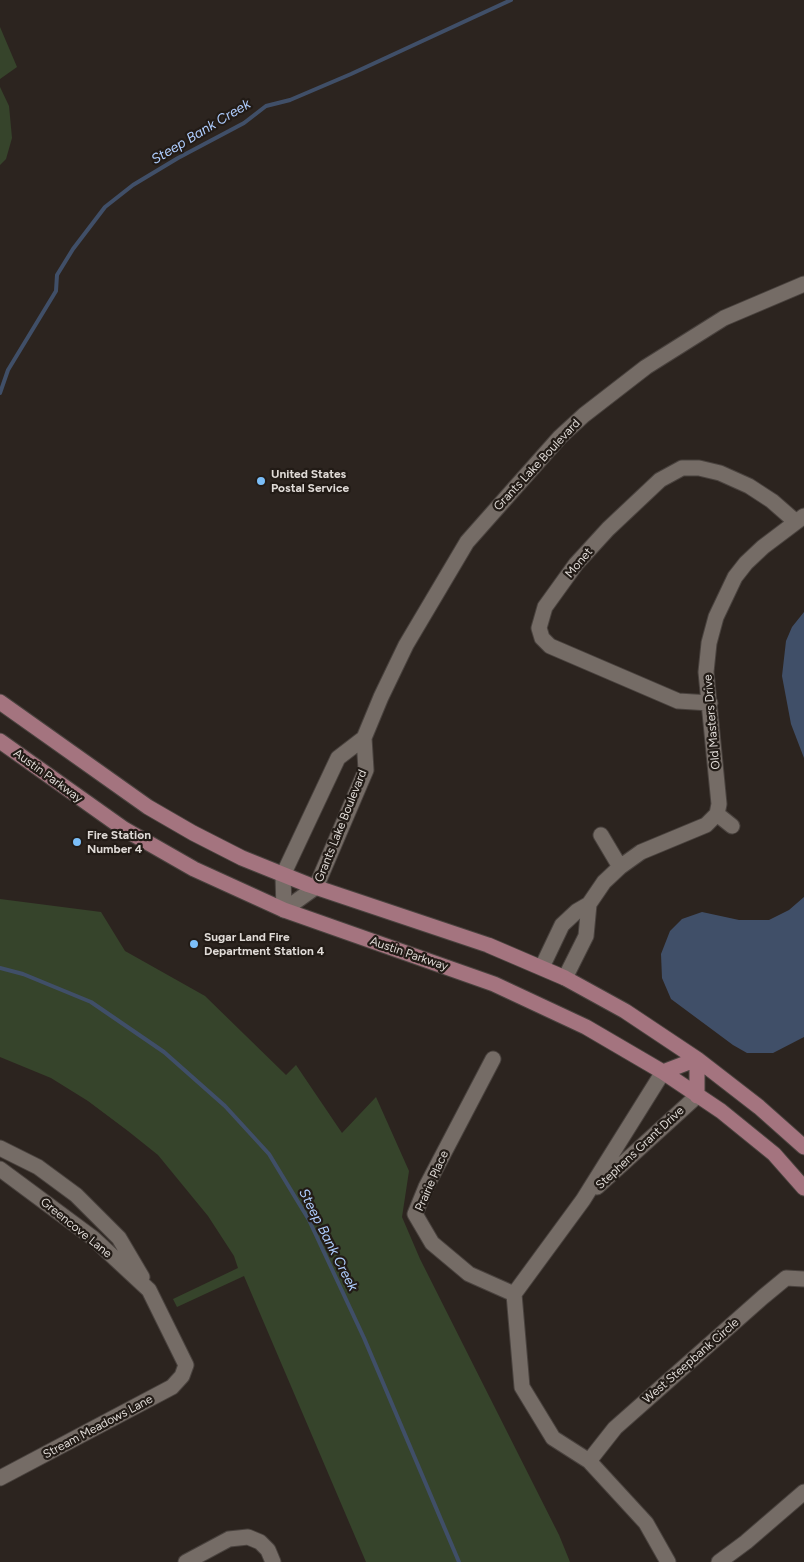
<!DOCTYPE html>
<html>
<head>
<meta charset="utf-8">
<style>
	body { margin:0 }
	canvas { display:block; background:#2c241f }
</style>
</head>
<body>
<canvas width="804" height="1562"></canvas>
<script>
const c = document.querySelector('canvas').getContext('2d');
c.lineJoin = 'round';
function fill(path, color) {
  c.fillStyle = color;
  c.fill(path, 'evenodd');
}
function toPath(rows) {
  const path = new Path2D();
  for (const r of rows) {
    path.moveTo(r[0], r[1]);
    for (let i = 2; i < r.length; i += 2) path.lineTo(r[i], r[i + 1]);
  }
  return path;
}
function trace(path, color, width, dash) {
  c.strokeStyle = color;
  c.lineWidth = width;
  c.lineCap = dash ? 'butt' : 'round';
  c.setLineDash(dash || []);
  c.stroke(path);
}
function write(font, color, halo, rows, align = 'center') {
  c.font = font + ' Figtree,sans-serif';
  c.lineWidth = 4.5;
  c.setLineDash([]);
  c.textBaseline = 'middle';
  c.strokeStyle = halo;
  c.fillStyle = color;
  for (const [text, x, y, turn = 0] of rows) {
    c.save();
    c.translate(x, y);
    c.rotate((+turn || 0) * Math.PI / 180);
    c.textAlign = isNaN(turn) ? turn : align;
    if (halo) c.strokeText(text, 0, 0);
    c.fillText(text, 0, 0);
    c.restore();
  }
}
const green = toPath([
	[0,27,17,67,0,79],
	[0,87,9,106,12,138,6,159,0,165],
	[0,899,101,912,125,951,205,996,286,1075,296,1065,342,1133,376,1097,409,1171,402,1217,420,1259,559,1535,570,1562,366,1562,244,1276,177,1307,173,1299,238,1268,234,1256,208,1216,158,1155,128,1131,88,1101,51,1078,0,1057]
]);
const water = toPath([
	[804,612,804,758,791,724,782,676,786,641,792,627],
	[804,897,804,1037,773,1053,747,1053,733,1045,671,999,662,978,661,954,670,931,682,919,702,912,739,920,769,920,789,910]
]);
const stream = toPath([
	[0,393,8,370,56,291,57,275,73,249,105,207,133,185,178,158,244,123,266,106,290,100,351,74,511,0],
	[0,968,23,974,91,1002,164,1052,225,1106,269,1154,309,1220,364,1338,459,1562]
]);
const minor = toPath([
	[710,703,678,701,550,646,542,638,539,628,545,607,576,564,608,529,660,480,682,468,699,468,720,473,749,486,772,501,796,522],
	[717,814,732,826],
	[601,835,620,867],
	[284,910,316,887,366,770,364,738,381,697,406,645,467,542,560,437,584,415,646,367,724,318,804,284],
	[284,910,283,875,338,758,364,738],
	[542,967,562,925,577,911,589,904,604,882,620,867,641,852,706,825,717,814,719,804,706,672,709,643,716,617,735,577,746,563,763,547,804,516],
	[565,978,586,936,589,904],
	[493,1059,426,1187,415,1214,432,1243,469,1274,514,1294],
	[663,1072,583,1200,514,1294,522,1387,553,1438,589,1461,646,1523,668,1562],
	[0,1148,38,1167,76,1195,119,1238,142,1277],
	[0,1169,93,1238,149,1290,186,1365,182,1376,172,1387,0,1478],
	[597,1187,697,1096],
	[589,1461,615,1428,763,1297,786,1278,804,1279],
	[186,1562,229,1539,248,1537,260,1542,268,1550,273,1562],
	[719,1562,746,1542,804,1492]
]);
const major = toPath([
	[0,702,148,807,193,833,242,858,309,885,488,945,565,978,625,1011,697,1059,759,1107,804,1147],
	[0,741,124,829,194,869,284,910,494,984,586,1027,663,1072,721,1111,774,1154,804,1188],
	[663,1072,697,1059,697,1096]
]);
const markers = [
	[261,481,5,"#7bbef8"],
	[77,842,5,"#7bbef8"],
	[194,944,5,"#7bbef8"]
];
const streetNames = [
	["Grants Lake Boulevard",537,465,-47],
	["Monet",579,563,-50],
	["Old Masters Drive",712,722,-95],
	["Austin Parkway",48,776,36],
	["Grants Lake Boulevard",341,826,-68],
	["Austin Parkway",409,954,19],
	["Stephens Grant Drive",640,1148,-43],
	["Prairie Place",432,1181,-66],
	["Greencove Lane",76,1228,39],
	["West Steepbank Circle",691,1361,-41],
	["Stream Meadows Lane",98,1427,-28]
];
const poiNames = [
	["United States",271,474],
	["Postal Service",271,488],
	["Fire Station",87,835],
	["Number 4",87,849],
	["Sugar Land Fire",204,937],
	["Department Station 4",204,951]
];
const waterNames = [
	["Steep Bank Creek",201,132,-31],
	["Steep Bank Creek",328,1240,63]
];
fill(green, '#36442b');
fill(water, '#404f68');
trace(stream, '#404f68', 4);
trace(minor, '#49423e', 17);
trace(major, '#49423e', 17);
trace(minor, '#756c66', 15);
trace(major, '#a4747f', 15);
for (const [x, y, r, color] of markers) {
  const dot = new Path2D();
  dot.arc(x, y, r, 0, 2 * Math.PI);
  c.fillStyle = color;
  c.fill(dot);
  trace(dot, '#221b16', 2);
}
write('12px', '#dfdad6', '#221b16', streetNames);
write('bold 12px', '#dfdad6', '#221b16', poiNames, 'left');
write('italic 14px', '#aeccfd', '#221b16', waterNames);
</script>
</body>
</html>
